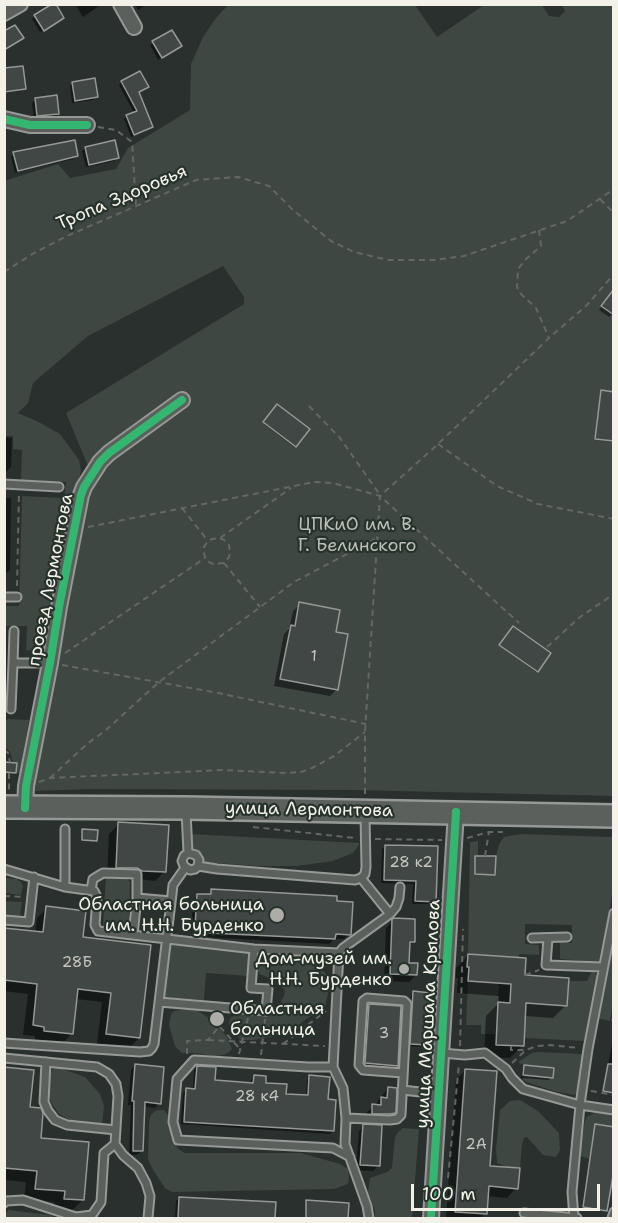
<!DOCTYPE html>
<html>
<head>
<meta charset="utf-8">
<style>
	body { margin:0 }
	#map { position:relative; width:618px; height:1223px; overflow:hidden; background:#29302d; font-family:"Shantell Sans",sans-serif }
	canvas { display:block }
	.frame { position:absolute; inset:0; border:6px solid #f4f1e8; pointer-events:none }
	.scale { position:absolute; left:411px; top:1184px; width:189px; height:27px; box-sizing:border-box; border:3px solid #f4f1e8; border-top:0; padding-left:8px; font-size:18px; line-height:21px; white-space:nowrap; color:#f4f1e8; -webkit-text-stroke:4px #26332d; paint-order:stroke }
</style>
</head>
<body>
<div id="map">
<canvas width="618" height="1223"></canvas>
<div class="frame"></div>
<div class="scale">100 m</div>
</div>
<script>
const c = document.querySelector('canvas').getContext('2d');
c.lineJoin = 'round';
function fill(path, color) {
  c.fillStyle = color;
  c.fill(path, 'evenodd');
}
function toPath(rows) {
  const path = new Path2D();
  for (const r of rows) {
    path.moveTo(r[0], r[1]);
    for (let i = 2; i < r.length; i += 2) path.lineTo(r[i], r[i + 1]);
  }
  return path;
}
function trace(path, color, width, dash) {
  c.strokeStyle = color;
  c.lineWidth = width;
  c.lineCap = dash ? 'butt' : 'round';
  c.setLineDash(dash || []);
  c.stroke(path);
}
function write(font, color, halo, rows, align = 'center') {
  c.font = font + ' "Shantell Sans",sans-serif';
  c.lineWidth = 4.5;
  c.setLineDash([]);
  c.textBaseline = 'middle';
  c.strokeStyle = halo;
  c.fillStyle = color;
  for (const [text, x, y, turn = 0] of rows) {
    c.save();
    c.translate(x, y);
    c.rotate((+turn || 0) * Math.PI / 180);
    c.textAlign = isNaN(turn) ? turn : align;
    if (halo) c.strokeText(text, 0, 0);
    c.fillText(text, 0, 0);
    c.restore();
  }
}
const green = toPath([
	[228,5,415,5,437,37,484,5,542,5,549,16,559,17,565,11,562,5,613,5,613,796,352,790,92,789,34,791,62,614,93,478,66,413,244,304,244,297,223,266,88,336,33,383,28,403,18,413,37,421,60,434,79,460,81,471,66,532,45,652,26,650,27,626,4,626,5,606,19,606,22,496,64,498,66,482,21,480,22,450,13,449,13,436,5,436,4,181,58,164,70,178,116,169,128,148,190,110,191,64,203,37,216,18],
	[8,719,29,720,20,773,16,773,16,763,13,762,10,752,5,747,5,722],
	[191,834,359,843,359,845,353,853,333,861,297,866,257,866,201,862,197,851,191,849],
	[521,834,613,837,613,889,601,959,598,962,560,959,560,942,572,943,572,925,525,924,525,944,539,945,539,955,519,954,519,957,468,954,470,842,478,841,478,856,475,856,475,874,495,875,496,856,499,844,504,837],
	[106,877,126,878,130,882,129,927,103,926],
	[5,878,17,879,21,882,23,886,21,895,5,893],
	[4,901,22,902,20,916,18,917,5,916],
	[613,926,613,1002,610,1021,597,1018],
	[167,945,250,951,248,976,206,973,204,1000,163,997],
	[299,957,313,960,326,974,329,989,325,1007,306,1019,290,1033,254,1040,241,1040,229,1027,229,1022,231,1017,236,1015,266,1014,278,1007,284,996,285,991,278,982,260,974,257,970,261,962,283,958],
	[592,971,595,973,597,976,597,984,593,1010,589,1017,585,1041,524,1038,526,1003,567,1006,568,981,587,981],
	[468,981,499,983,496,1034,481,1034,481,1025,466,1025],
	[181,1010,197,1010,214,1022,227,1037,232,1049,228,1053,223,1055,214,1056,194,1053,182,1053,175,1046,169,1025,171,1014,174,1011],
	[537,1052,583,1054,577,1091,575,1095,557,1092,526,1082,523,1079,523,1075,553,1078,554,1068,524,1065,518,1062,532,1053],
	[58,1067,85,1077,100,1094,104,1106,102,1125,73,1122,59,1114,52,1104,49,1097,49,1075,53,1069],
	[520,1100,538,1111,559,1133,560,1150,556,1157,543,1155,527,1137,524,1138,522,1145,520,1168,506,1167,497,1163,496,1149,500,1110,510,1101],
	[159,1110,164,1110,170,1118,172,1132,177,1148,185,1153,301,1153,340,1164,348,1169,349,1177,348,1184,334,1189,172,1192,165,1188,153,1170,148,1159,149,1121,151,1115,155,1111],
	[597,1112,613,1115,613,1127,590,1159,583,1157,579,1155,585,1120,588,1116],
	[403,1128,419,1129,412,1218,375,1218,375,1211,368,1192,370,1178,387,1172,392,1168,395,1137,398,1132],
	[8,1210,50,1215,55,1218,5,1218,5,1214]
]);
const shadow = toPath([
	[75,4,102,4,83,17],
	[135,4,148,4,138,10],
	[35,16,60,21,40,32,32,19],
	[153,43,177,49,158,60,150,45],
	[4,70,24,88,21,91,4,93],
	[122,82,147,87,138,93,151,127,148,130,131,137,124,119,127,116,134,113,119,85],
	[73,83,96,97,93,100,72,103,70,86],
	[35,100,58,114,55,117,34,118,32,103],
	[85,148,117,158,114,161,86,167,82,151],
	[14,154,76,156,73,159,15,173,11,157],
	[610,295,614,313,609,317,599,310],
	[602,392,614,393,614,442,595,440],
	[278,406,308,429,294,447,264,424],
	[4,437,12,438,11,467,4,474],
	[4,498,11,498,10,570,5,574],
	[300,604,334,633,347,635,336,690,330,696,274,686,284,634,289,629,293,611],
	[513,628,549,653,536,672,500,646],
	[119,824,165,871,155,881,127,878,107,877,109,834],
	[385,846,434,901,431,904,412,904,413,884,381,883,382,849],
	[212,891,349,934,344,939,334,939,329,944,205,937,205,932,191,931,193,900,198,895,207,896],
	[47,908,81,939,139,1038,129,1048,97,1044,102,1002,76,999,71,1034,62,1044,35,1041,35,1036,23,1035,28,994,4,991,4,929,35,933,37,918],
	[393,921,413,942,408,947,408,964,416,975,409,982,384,981,386,928],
	[468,956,524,977,566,1005,553,1018,524,1016,522,1046,510,1058,484,1057,486,1016,499,1003,499,996,457,993,458,978,456,978,456,968],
	[414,993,426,1044,423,1047,408,1046,411,996],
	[369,1005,397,1065,392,1070,361,1068,364,1010],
	[614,1033,614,1094,603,1092],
	[136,1065,159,1103,155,1108,143,1106,142,1151,137,1155,129,1155,131,1105,128,1105,131,1070],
	[197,1067,214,1082,251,1084,251,1080,254,1077,265,1084,285,1095,306,1096,307,1080,310,1077,327,1100,333,1131,330,1134,181,1124,183,1093,187,1090,193,1090,194,1070],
	[525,1067,552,1077,549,1080,521,1078,522,1070],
	[4,1069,29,1109,39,1139,83,1200,71,1211,53,1210,54,1202,24,1200,26,1182,4,1180],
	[465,1071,488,1167,516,1188,507,1198,486,1196,485,1213,480,1218,446,1218,456,1080],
	[388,1089,394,1112,384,1122,379,1124,363,1123,363,1116,378,1102,379,1099],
	[364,1126,378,1166,373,1171,356,1170,359,1131],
	[595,1127,614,1129,614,1186,610,1185,605,1211,582,1208],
	[179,1198,274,1204,273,1218,175,1218,176,1201],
	[307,1202,347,1204,347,1218,305,1218]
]);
const building = toPath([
	[52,4,56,4,64,18,44,31,34,15,52,4],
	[15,25,24,38,4,50,4,31,15,25],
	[172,30,182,46,162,58,152,41,172,30],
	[23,66,26,89,4,92,4,68,23,66],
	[140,71,149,87,139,92,153,127,134,135,126,115,137,111,121,81,140,71],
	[95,78,98,97,75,101,72,82,95,78],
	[57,95,59,114,37,116,35,98,57,95],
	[75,140,78,156,18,171,13,152,75,140],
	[115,140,119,158,89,165,85,147,115,140],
	[614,289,614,315,601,306,614,289],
	[601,390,614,392,614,441,595,439,601,390],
	[277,404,310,429,296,447,263,422,277,404],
	[299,602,340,610,336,632,348,634,338,690,280,679,291,625,295,626,299,602],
	[513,626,551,653,538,672,499,645,513,626],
	[4,762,17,763,16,773,4,772,4,762],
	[118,822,169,825,166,872,142,871,137,868,116,868,118,822],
	[82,829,98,830,97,841,82,840,82,829],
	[385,845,438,846,436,902,415,901,416,881,384,880,385,845],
	[475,856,496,856,495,875,475,874,475,856],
	[211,889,337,896,337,901,353,902,351,935,336,934,335,939,209,933,209,928,195,927,197,894,211,894,211,889],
	[46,906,86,911,83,937,151,945,140,1038,106,1034,111,993,78,989,73,1034,44,1031,44,1027,33,1025,37,984,4,980,4,928,43,932,46,906],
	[394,918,415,919,415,942,410,942,409,963,418,963,417,975,390,974,392,919,394,918],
	[468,954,526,958,525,975,569,978,567,1006,526,1003,524,1046,496,1045,498,1002,510,1003,511,984,468,981,469,967,467,967,468,954],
	[413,991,431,993,427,1045,410,1044,413,991],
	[369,1004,401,1006,398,1066,365,1063,369,1004],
	[135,1064,164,1067,161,1104,145,1102,143,1151,133,1151,134,1101,132,1101,135,1064],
	[608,1064,614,1064,614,1093,603,1091,608,1064],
	[524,1065,554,1068,553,1078,523,1075,524,1065],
	[197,1066,216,1067,215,1080,253,1083,254,1075,266,1076,266,1083,287,1084,286,1094,308,1095,309,1075,330,1077,328,1099,336,1100,334,1131,184,1122,186,1088,195,1089,197,1066],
	[4,1067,34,1070,30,1107,41,1108,43,1113,41,1138,89,1142,84,1200,64,1199,65,1191,35,1189,37,1171,4,1168,4,1067],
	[465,1069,497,1071,490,1166,520,1168,518,1189,489,1186,487,1214,455,1212,465,1069],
	[388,1087,397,1088,396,1113,390,1114,372,1114,372,1104,381,1105,381,1097,387,1098,388,1087],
	[363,1124,382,1125,380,1166,360,1165,363,1124],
	[595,1124,614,1127,614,1170,607,1211,583,1207,595,1124],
	[179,1197,276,1202,275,1218,178,1218,179,1197],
	[306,1200,349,1203,348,1218,306,1218,306,1200]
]);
const path = toPath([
	[98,127,116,130,132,142,136,206],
	[600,199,614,213],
	[539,230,541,246,526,259,518,269,517,287,521,294,536,308,549,338],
	[4,272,34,253,67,236,196,180,238,177,269,186,293,210,331,241,354,252,388,260,434,260,464,256,567,221,614,189],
	[309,406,340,438,380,495],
	[438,444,497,486,538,504,614,519],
	[182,508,208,541],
	[88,527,314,482,333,483,380,496,519,623],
	[220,538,224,540,229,545,230,553,229,557,224,563,213,564,207,561,204,554,204,547,208,541,212,539,220,538,291,488],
	[224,563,260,607],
	[17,586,19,493],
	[547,647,580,617,614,594],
	[65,653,205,558],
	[62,665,213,692,366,724],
	[4,750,8,753,10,762],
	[9,773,9,792],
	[50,778,87,744,106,730,159,682,294,582,377,538],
	[39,782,50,778,223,770,286,773,301,772,312,768,334,756,365,732],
	[365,794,365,732,380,496,438,444,549,338,587,305,614,274],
	[253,827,355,838],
	[467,838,489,832,503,832],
	[375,839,442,840],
	[485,856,489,832],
	[4,896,23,897],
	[525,975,539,970],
	[612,1021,614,1016],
	[220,1027,240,1049],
	[208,1040,325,1046],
	[283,1044,326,1011],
	[460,1046,463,929],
	[511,1046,511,1050,526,1050],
	[187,1054,187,1041,208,1040,226,1018],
	[239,1054,248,1018],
	[261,1055,265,1019],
	[512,1063,526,1050,537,1046,550,1045,579,1048],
	[591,1091,614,1095],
	[448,1178,459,1064]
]);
const service = toPath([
	[4,484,59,487],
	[4,597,17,597],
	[13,663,14,631],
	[11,709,13,663,50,663],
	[186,811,188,853],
	[198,866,199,860,196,855,188,853,184,856,182,861,184,866,190,870,195,869,198,866,217,869,355,880,361,878,365,874,366,867,365,814],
	[4,869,65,887,94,891,97,897,95,925,98,931,254,949,339,953],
	[361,878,390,914],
	[65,887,65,829],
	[91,890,93,879,103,873,137,874,137,898],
	[4,920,29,922,34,877],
	[133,935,137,898,171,901],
	[532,938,567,937],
	[548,938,546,965,603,967],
	[159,1002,266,1011,268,989,251,988,254,949],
	[4,1043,140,1052,149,1051,152,1048,154,1044,172,894,173,885,185,868],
	[441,1053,465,1055,485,1053,506,1069,512,1078,523,1089,580,1105,614,1110],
	[4,1058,97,1067,109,1074,116,1084,118,1096,115,1144,123,1155,138,1168,146,1183,150,1196,148,1218],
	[46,1062,44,1102,48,1111,55,1120,67,1125,116,1130],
	[333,1067,308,1067,194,1060,177,1079,173,1122,178,1140,333,1148,350,1157],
	[402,1090,429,1093,439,1092],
	[346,1118,390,1120,397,1119,401,1115,407,1004,404,1001,367,998,363,1001,359,1065,363,1070,403,1073],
	[4,1203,6,1201,23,1200,76,1217,92,1215,101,1202,104,1153,115,1144],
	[524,1213,577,1218],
	[369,1218,367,1206,345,1144,346,1118,343,1088,333,1067,339,953,343,948,390,914,396,907,399,898,400,887],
	[574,1218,572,1192,580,1105,588,1049,614,913],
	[612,1218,614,1212]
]);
const minor = toPath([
	[121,4,134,27],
	[4,13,20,4],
	[4,119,30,125,87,125],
	[25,808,26,786,50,663,59,607,81,495,84,487,100,462,109,453,182,400],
	[431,1218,456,812]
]);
const primary = toPath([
	[4,807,186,808,614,816]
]);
const cycleway = toPath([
	[4,119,30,125,87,125],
	[25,808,26,786,50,663,59,607,81,495,84,487,100,462,109,453,182,400],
	[431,1218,456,812]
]);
const markers = [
	[277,915,8,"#adada7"],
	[404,969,6,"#adada7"],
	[217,1019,8,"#adada7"]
];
const numberNames = [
	["1",314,657],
	["28 к2",411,863],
	["28Б",77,963],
	["3",384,1034],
	["28 к4",257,1097],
	["2А",476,1145]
];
const streetNames = [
	["Тропа Здоровья",122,198,-23],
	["проезд Лермонтова",51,580,-79],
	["улица Лермонтова",309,810,1],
	["улица Маршала Крылова",429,1014,-87]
];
const parkNames = [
	["ЦПКиО им. В.",357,525],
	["Г. Белинского",357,546]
];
const poiNames = [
	["Областная больница",264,905],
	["им. Н.Н. Бурденко",264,926],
	["Дом-музей им.",392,959],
	["Н.Н. Бурденко",392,980],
	["Областная",230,1009,"left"],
	["больница",230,1030,"left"]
];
fill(green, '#3e4742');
fill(shadow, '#0007');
fill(building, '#414744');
trace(building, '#969996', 1.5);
trace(service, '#969996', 11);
trace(minor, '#969996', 18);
trace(primary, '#969996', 26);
trace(path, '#646764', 2, [6, 4.5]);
trace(service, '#5c605c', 7);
trace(minor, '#5c605c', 14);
trace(primary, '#5c605c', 21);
trace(cycleway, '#33b770', 8);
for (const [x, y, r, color] of markers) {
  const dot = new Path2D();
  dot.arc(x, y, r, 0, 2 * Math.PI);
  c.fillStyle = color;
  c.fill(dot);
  trace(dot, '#26332d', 2);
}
write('15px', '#c7c6bf', null, numberNames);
write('18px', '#f4f1e8', '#26332d', streetNames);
write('18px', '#bebfb7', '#26332d', parkNames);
write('18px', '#f4f1e8', '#26332d', poiNames, 'right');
</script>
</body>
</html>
